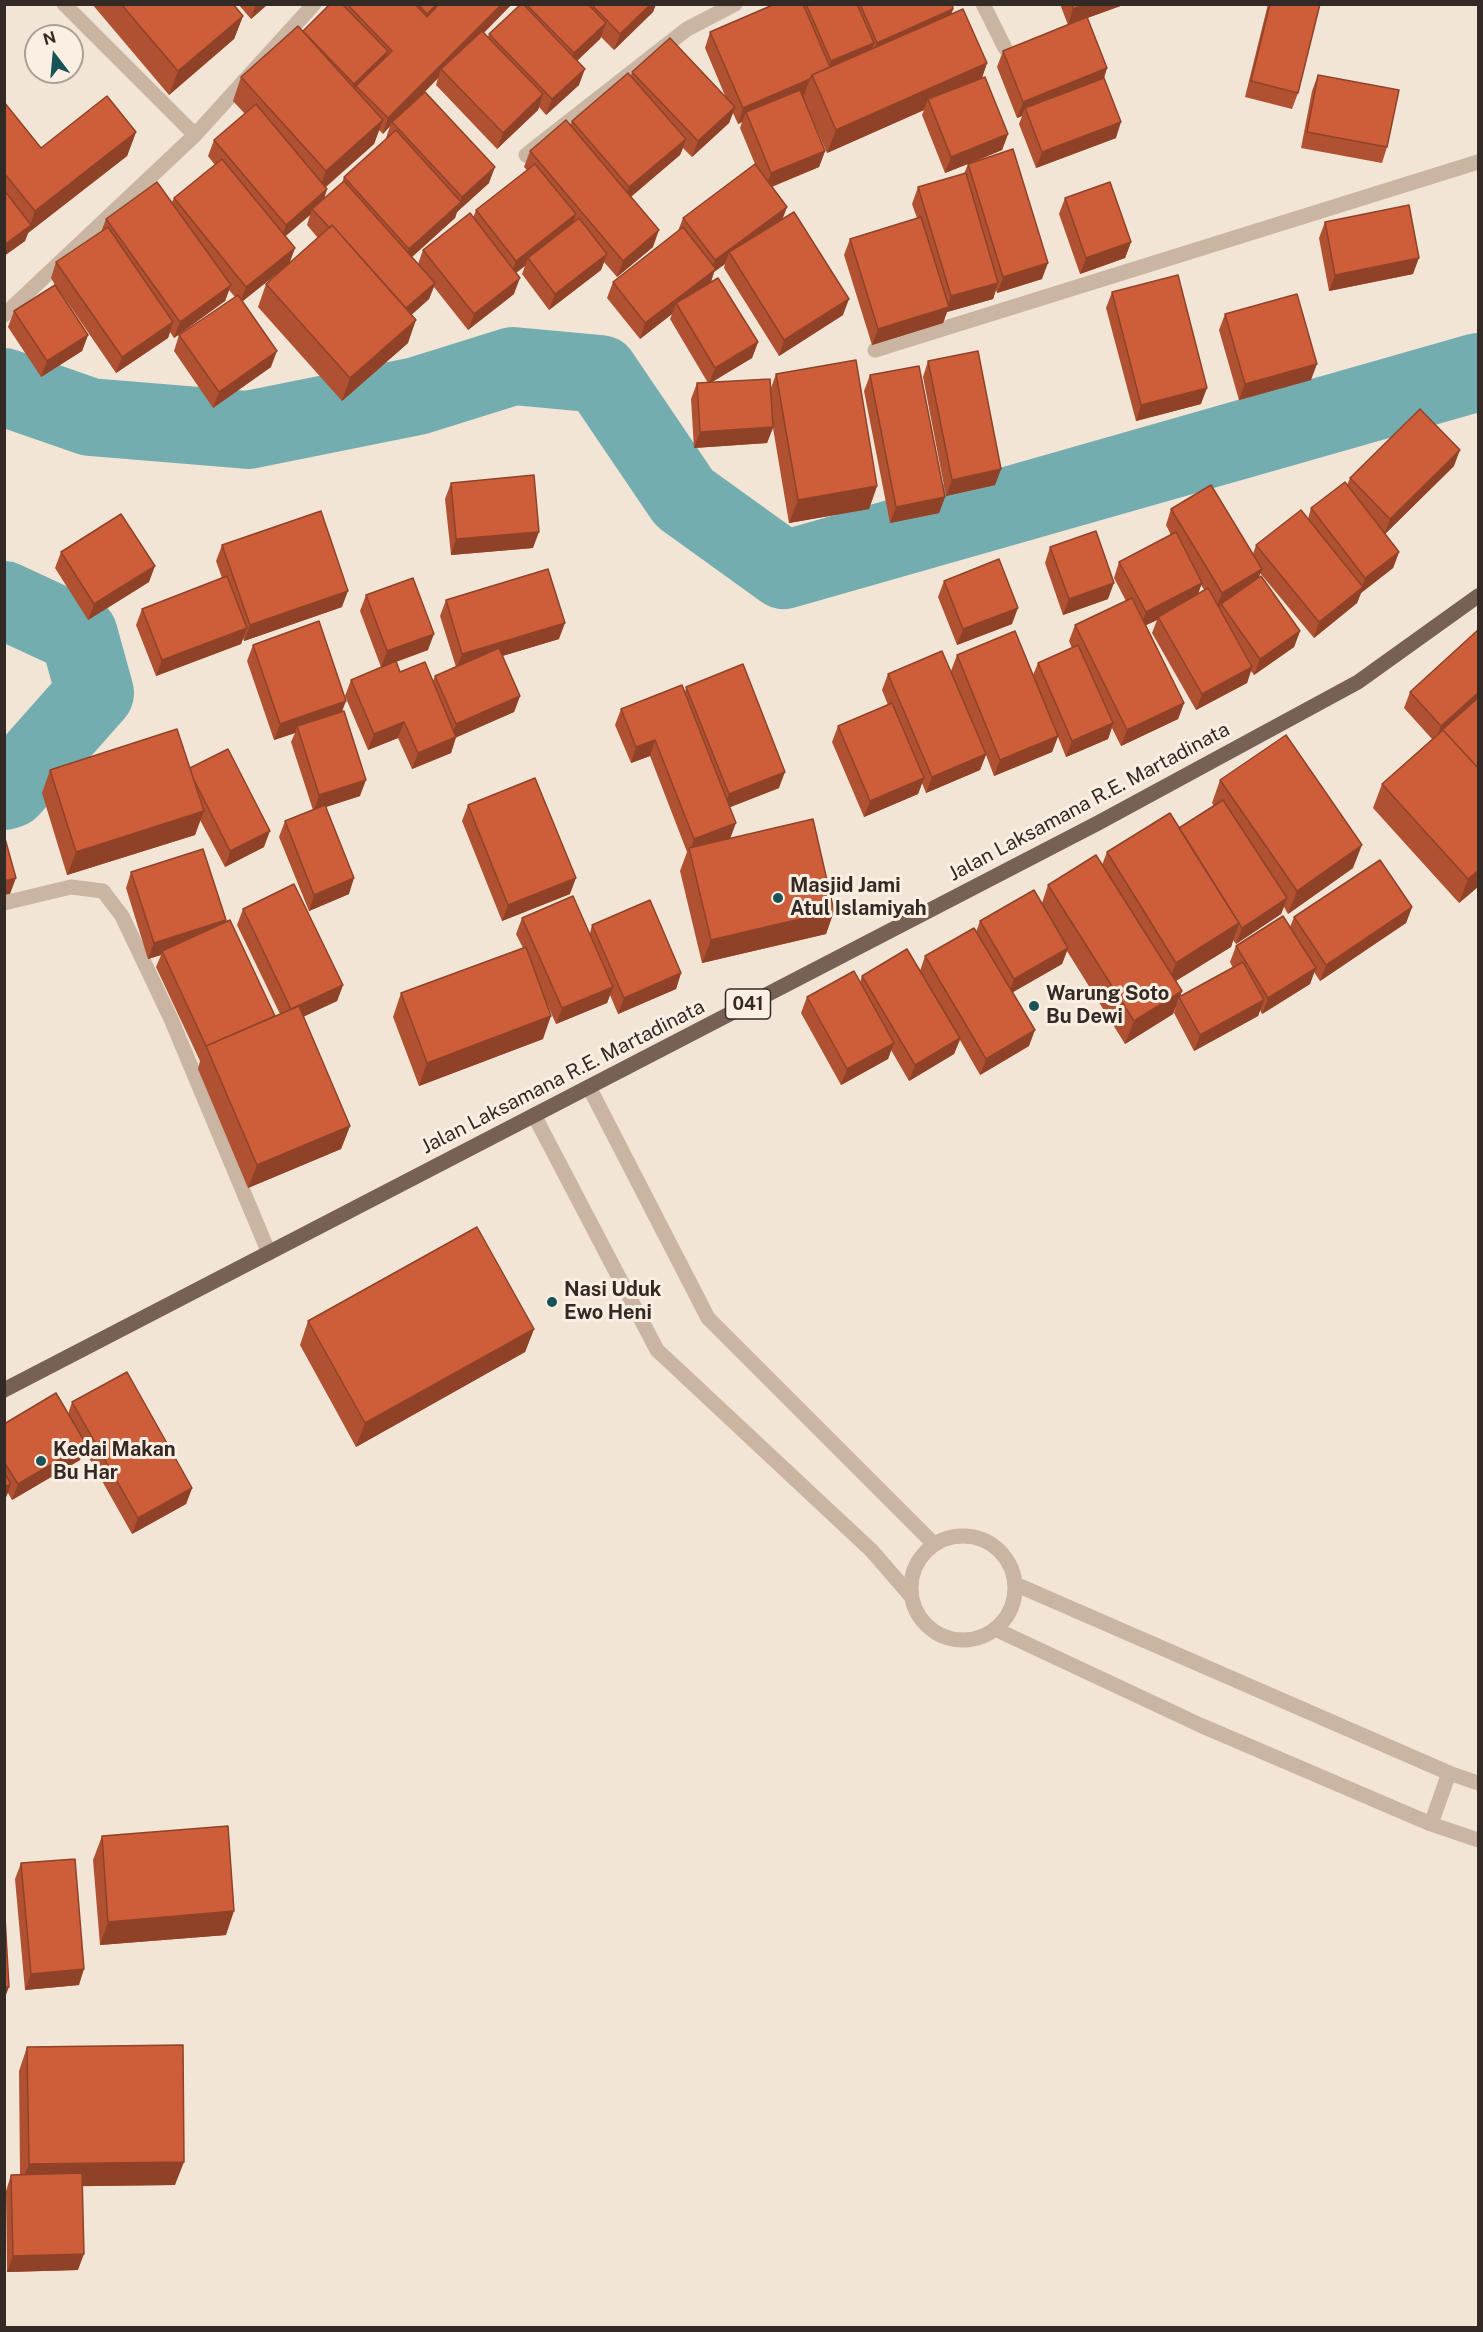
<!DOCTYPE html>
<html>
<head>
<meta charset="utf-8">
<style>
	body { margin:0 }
	#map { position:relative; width:1483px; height:2332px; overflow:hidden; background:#f2e5d6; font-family:"Public Sans",sans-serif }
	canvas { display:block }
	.frame { position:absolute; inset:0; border:6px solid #342a25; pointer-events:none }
	.north { position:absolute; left:24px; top:24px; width:60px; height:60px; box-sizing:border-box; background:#faefe2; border:2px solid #aba096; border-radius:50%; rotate:344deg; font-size:16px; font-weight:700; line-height:24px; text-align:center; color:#342a25 }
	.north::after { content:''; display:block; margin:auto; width:21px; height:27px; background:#185358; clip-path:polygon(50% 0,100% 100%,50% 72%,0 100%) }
</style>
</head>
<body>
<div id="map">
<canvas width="1483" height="2332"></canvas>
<div class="frame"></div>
<div class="north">N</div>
</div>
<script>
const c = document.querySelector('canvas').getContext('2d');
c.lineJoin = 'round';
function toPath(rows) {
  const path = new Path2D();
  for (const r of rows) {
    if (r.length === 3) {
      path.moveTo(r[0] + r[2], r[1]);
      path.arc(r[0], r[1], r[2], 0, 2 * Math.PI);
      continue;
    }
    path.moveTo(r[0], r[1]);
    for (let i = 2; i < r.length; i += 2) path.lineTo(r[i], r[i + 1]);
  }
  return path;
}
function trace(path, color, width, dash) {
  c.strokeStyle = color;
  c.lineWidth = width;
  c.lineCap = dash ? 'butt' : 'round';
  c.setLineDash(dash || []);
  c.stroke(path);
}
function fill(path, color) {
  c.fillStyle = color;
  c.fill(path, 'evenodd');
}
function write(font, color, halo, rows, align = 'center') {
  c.font = font + ' "Public Sans",sans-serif';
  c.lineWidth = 6;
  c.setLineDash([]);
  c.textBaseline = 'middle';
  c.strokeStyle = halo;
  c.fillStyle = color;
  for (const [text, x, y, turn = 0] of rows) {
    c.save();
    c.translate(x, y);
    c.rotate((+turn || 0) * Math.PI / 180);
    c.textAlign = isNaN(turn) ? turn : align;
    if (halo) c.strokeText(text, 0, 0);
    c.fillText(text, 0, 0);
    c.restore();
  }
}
const river = toPath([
	[4,387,90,417,248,430,417,396,513,366,600,374,684,498,784,570,1478,372],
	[4,600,79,635,95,693,10,789,4,791]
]);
const street = toPath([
	[64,4,195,135,314,4],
	[983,4,1005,48],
	[526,155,687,29,735,4],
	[4,315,195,135],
	[875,350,1478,162],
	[4,903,71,887,103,891,122,916,171,1019,269,1253],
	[589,1087,708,1318,934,1544],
	[534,1115,657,1350,872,1551,910,1595],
	[963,1588,52],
	[1015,1584,1449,1773,1478,1783],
	[995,1629,1200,1725,1431,1824,1478,1840],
	[1431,1824,1449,1773]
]);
const primary = toPath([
	[4,1390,1098,823,1358,682,1478,596]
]);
const wall = toPath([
	[92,4,233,4,243,16,234,39,169,95],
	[238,4,268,4,251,19],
	[330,4,512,4,484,33,488,37,489,34,521,4,656,4,653,12,614,50,601,37,600,39,577,61,579,85,546,115,539,107,538,110,497,149,436,85,438,78,424,93,489,183,457,212,455,218,412,257,418,264,423,250,473,218,476,210,527,170,524,167,530,151,570,125,572,121,631,76,632,72,726,98,705,48,710,32,775,4,952,4,953,9,951,14,987,63,982,78,1008,134,1002,150,974,162,1042,279,997,293,996,290,993,299,947,312,943,323,872,345,844,255,850,239,917,218,912,204,918,187,964,174,968,164,945,173,922,115,924,110,827,153,808,110,825,151,819,167,772,187,787,207,782,219,843,315,779,356,724,268,725,264,714,272,711,282,758,342,752,358,711,382,771,388,776,374,877,486,869,509,789,523,773,428,767,443,694,448,691,399,697,383,708,383,670,319,672,314,640,339,607,298,613,282,678,231,683,218,755,164,740,128,742,122,738,124,733,113,729,123,692,157,683,148,680,155,631,197,653,247,617,277,604,262,601,270,549,310,522,274,525,266,516,273,514,294,468,330,434,287,429,299,411,315,408,343,342,401,258,307,266,284,288,265,243,301,271,367,213,408,174,351,179,335,235,297,229,290,225,301,174,338,170,332,168,338,116,373,59,290,88,335,82,351,41,377,8,327,14,311,55,285,51,278,56,262,101,232,106,219,172,202,174,198,215,165,208,156,214,140,245,114,233,101,241,77,303,31],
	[390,126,386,138,387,139,344,177,342,183,324,199,327,189,326,187,374,144,379,130,383,134],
	[310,215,307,225,318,238,289,264,295,248,285,236],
	[1060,4,1126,4,1087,18,1107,68,1104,78,1116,138,1036,168,1019,124,1022,116,1017,118,997,67,1003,51,1068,25],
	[1268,4,1320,4,1298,93,1292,109,1245,97],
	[1318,75,1387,147,1382,163,1301,148,1312,91],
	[4,102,41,148,136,132,127,156,28,233,25,241,4,256],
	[1065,198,1131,242,1125,258,1080,274,1059,214],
	[1325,222,1413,274,1329,291,1319,238],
	[1112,292,1201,404,1136,421,1106,308],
	[1225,314,1311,380,1239,400,1219,330],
	[928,361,1001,469,995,485,946,496,923,377],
	[870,375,945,497,939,513,890,523,864,391],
	[1454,466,1385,534,1399,552,1393,568,1361,593,1357,603,1314,638,1260,573,1258,578,1300,631,1294,647,1254,675,1251,671,1247,683,1196,710,1152,633,1157,620,1146,625,1184,703,1178,719,1121,746,1112,728,1108,739,1066,757,1058,737,1052,752,994,776,986,755,980,770,926,793,922,783,918,794,864,817,832,742,838,726,888,705,882,690,888,674,951,671,957,655,1033,675,1038,663,1072,648,1069,641,1075,625,1126,601,1114,578,1119,562,1171,535,1166,525,1171,509,1253,554,1256,545,1308,519,1311,508,1347,485,1350,478],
	[1201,585,1205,591,1198,594],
	[451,483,533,548,451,555,445,499],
	[222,545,342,607,244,641,243,638,241,644,156,676,136,625,142,609,222,578,216,561],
	[1050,547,1108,599,1063,615,1045,563],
	[61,552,149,582,88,620,55,568],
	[944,581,1012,624,957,645,938,597],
	[366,595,428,650,396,662,400,672,433,681,435,676,456,667,440,616,446,600,559,639,502,656,520,696,514,712,456,737,451,753,412,769,398,738,368,750,345,696,351,680,381,667,360,611],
	[1479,629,1479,886,1459,903,1373,808,1382,784,1432,739,1404,708,1410,692],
	[253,645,342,712,360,796,325,807,349,894,309,911,279,837,285,821,313,810,291,742,295,733,274,740,247,661],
	[686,687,779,788,730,807,730,838,834,911,826,934,702,963,680,871,687,852,650,756,631,763,615,725,621,709,685,692],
	[190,768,264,847,225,867,200,820,195,835,67,875,42,793,50,770],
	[1220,780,1353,868,1288,914,1284,907,1281,914,1236,944,1233,940,1231,947,1176,981,1182,991,1173,1014,1125,1044,1067,951,1062,964,1013,992,1029,1046,980,1075,960,1040,954,1054,909,1081,891,1050,888,1059,841,1085,801,1013,807,997,860,982,862,976,920,971,925,956,976,932,980,921,1042,903,1048,885,1102,865,1107,852,1179,828,1214,806,1212,803],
	[468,805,570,894,502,921,462,821],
	[131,872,226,920,225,922,275,1016,280,1014,237,925,243,909,343,985,337,1001,303,1017,350,1126,341,1149,248,1188,198,1069,200,1061,156,967,161,955,148,959,126,888],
	[1412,907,1406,923,1320,981,1314,972,1310,984,1262,1014,1260,1010,1258,1016,1194,1051,1174,1013,1179,997,1233,968,1230,962,1236,946,1290,927,1294,917],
	[522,918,590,933,592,925,681,973,676,989,618,1014,610,995,607,1003,556,1024,547,1004,543,1039,419,1086,393,1017,401,993,523,948,516,934],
	[308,1321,534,1329,525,1352,356,1447,300,1345],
	[72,1402,192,1488,186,1504,132,1534,84,1449,80,1460,12,1500,8,1493,4,1500,4,1424,68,1414],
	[102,1836,226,1935,100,1945,93,1860],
	[21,1863,79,1985,25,1990,15,1879],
	[27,2047,175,2185,83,2186,78,2270,7,2272,6,2191,11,2175,20,2174,19,2071]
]);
const shadedWall = toPath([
	[256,4,268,4,251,19],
	[437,4,447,4,421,30,427,14],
	[502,4,512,4,444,72,441,69,438,78,393,123,392,122,390,126,383,134,388,118],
	[651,4,656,4,653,12,614,50,620,34],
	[1086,4,1126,4,1068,25,1073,9],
	[953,9,948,25,871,59,877,43],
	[243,16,234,39,169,95,178,71],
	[606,23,600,39,568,69,574,53],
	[874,43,868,59,827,72,831,61],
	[388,51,382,67,356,86,353,95,348,100,354,84],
	[987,63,979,86,928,99,924,110,827,153,836,130],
	[1107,68,1102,84,1025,108,1022,116,1017,118,1023,102],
	[585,69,579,85,546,115,552,99],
	[810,79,804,95,749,119,746,112,742,122,738,124,743,108],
	[543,94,538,110,497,149,503,133],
	[735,107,729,123,692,157,698,141],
	[383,120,374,144,317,194,326,171],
	[1121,122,1116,138,1036,168,1042,152],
	[136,132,127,156,28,233,25,241,4,256,4,245,29,227,35,211],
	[1008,134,1002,150,945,173,951,157],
	[686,139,680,155,623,203,629,187],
	[825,151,819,167,765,189,771,173],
	[495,167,489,183,457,212,455,218,403,265,409,249,460,203,462,197],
	[327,189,322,205,312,209,310,215,280,241,286,225],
	[787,207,781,223,729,252,725,264,714,272,710,285,676,303,672,314,640,339,645,323,710,273,715,260],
	[576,214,570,230,528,258,525,266,510,277,516,261],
	[659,230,653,247,617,277,623,261],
	[1131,242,1125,258,1080,274,1086,258],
	[295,248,289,264,240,303,246,287],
	[607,254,601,270,549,310,555,294],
	[1419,258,1413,274,1329,291,1335,275],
	[1048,263,1042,279,997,293,1003,277],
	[520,278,514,294,468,330,474,314],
	[435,283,429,299,398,327,403,311],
	[998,283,993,299,947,312,943,323,872,345,878,329,947,307,951,296],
	[231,285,225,301,174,338,180,322],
	[849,299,843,315,779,356,784,340],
	[416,320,408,343,342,401,350,378],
	[173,322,168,338,116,373,122,357],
	[88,335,82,351,41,377,47,361],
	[758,342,752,358,709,384,715,368],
	[277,351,271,367,213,408,219,392],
	[1317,364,1311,380,1239,400,1245,384],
	[1207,388,1201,404,1136,421,1141,405],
	[773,427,767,443,694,448,700,432],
	[1460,450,1454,466,1384,535,1390,519],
	[1001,469,995,485,946,496,952,480],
	[877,486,869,509,789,523,798,500],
	[945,497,939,513,890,523,896,507],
	[539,532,533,548,451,555,456,539],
	[1399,552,1393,568,1361,593,1357,603,1314,638,1319,622,1362,588,1365,578],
	[155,566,149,582,88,620,94,604],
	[1262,569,1256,585,1221,604,1220,606,1216,609,1222,593],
	[1114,583,1108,599,1063,615,1069,599],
	[1202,583,1196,599,1158,617,1157,620,1140,628,1146,612],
	[348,591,342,607,244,641,250,625],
	[1018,608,1012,624,957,645,963,629],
	[565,623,559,639,456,670,462,654],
	[247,628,241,644,156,676,162,660],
	[1300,631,1294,647,1254,675,1260,659],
	[434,634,428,650,381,667,387,651],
	[1252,667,1247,683,1196,710,1202,694],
	[1479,692,1479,703,1435,742,1441,726],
	[520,696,514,712,455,738,456,737,451,753,412,769,418,753,450,740,456,724],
	[346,701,340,717,297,726,295,733,274,740,280,724],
	[1184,703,1178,719,1121,746,1127,730],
	[404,722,398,738,368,750,374,734],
	[1113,723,1108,739,1066,757,1072,741],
	[1058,736,1052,752,994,776,1000,760],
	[655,740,650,756,631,763,636,747],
	[986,754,980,770,926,793,932,777],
	[785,772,779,788,723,810,729,794],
	[924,778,918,794,864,817,870,801],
	[366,780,360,796,314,811,319,795],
	[204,811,195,835,67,875,76,852],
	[736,823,730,839,690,851,694,839],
	[270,831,264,847,225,867,230,851],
	[1362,845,1353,868,1288,914,1297,891],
	[1479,870,1479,886,1459,903,1468,879],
	[16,878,10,894,4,895,4,881],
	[354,878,349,894,309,911,314,895],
	[576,878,570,894,502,921,508,905],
	[1287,898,1281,914,1236,944,1242,928],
	[1412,907,1406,923,1320,981,1326,965],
	[834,911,826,934,702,963,711,940],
	[226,920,220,936,162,951,161,955,148,959,154,943],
	[1239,923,1231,947,1167,986,1176,963],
	[1068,948,1062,964,1008,995,1014,979],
	[1316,968,1310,984,1262,1014,1268,998],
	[681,973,676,989,618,1014,624,998],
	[343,985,337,1001,285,1025,291,1009],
	[613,987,607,1003,556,1024,562,1008],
	[1182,991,1173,1014,1125,1044,1134,1021],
	[1264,1000,1258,1016,1194,1051,1200,1035],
	[551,1016,543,1039,419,1086,427,1063],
	[1035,1030,1029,1046,980,1075,986,1059],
	[960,1038,954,1054,909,1081,915,1065],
	[894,1043,888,1059,841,1085,847,1069],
	[350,1126,341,1149,248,1188,257,1165],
	[534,1329,525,1352,356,1447,365,1423],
	[86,1444,80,1460,12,1500,18,1484],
	[11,1484,5,1500,4,1500,4,1487],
	[192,1488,186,1504,132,1534,138,1518],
	[234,1911,226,1935,100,1945,108,1922],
	[84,1969,79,1985,25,1990,31,1974],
	[4,1987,9,1987,4,2000],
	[184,2162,175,2185,20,2187,29,2164],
	[84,2254,78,2270,7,2272,13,2256]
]);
const building = toPath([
	[121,4,233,4,243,16,178,71,121,4],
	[330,4,342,4,388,51,354,84,303,31,330,4],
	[347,4,415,4,427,17,439,4,502,4,388,118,356,86,392,51,347,4],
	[418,4,437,4,427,14,418,4],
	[521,4,523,4,585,69,552,99,489,34,521,4],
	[526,4,588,4,606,23,574,53,526,4],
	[591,4,651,4,620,34,591,4],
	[775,4,803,4,830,67,812,75,810,79,743,108,710,32,775,4],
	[806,4,857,4,874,43,831,61,806,4],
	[860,4,952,4,953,9,877,43,860,4],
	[1072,4,1086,4,1073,9,1072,4],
	[1270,4,1320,4,1298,93,1251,81,1270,4],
	[963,9,987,63,836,130,812,75,963,9],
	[1087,17,1107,68,1023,102,1003,51,1087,17],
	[298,26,383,120,326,171,241,77,298,26],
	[482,31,543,94,503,133,441,69,482,31],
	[670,38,735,107,698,141,632,72,670,38],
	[628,73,686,139,629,187,572,121,628,73],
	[1318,75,1399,90,1387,147,1307,132,1318,75],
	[985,77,1008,134,951,157,928,99,985,77],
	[1104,78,1121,122,1042,152,1025,108,1104,78],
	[800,90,825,151,771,173,746,112,800,90],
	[425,92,495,167,462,197,392,122,425,92],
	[107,96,136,132,35,211,4,173,4,102,41,148,107,96],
	[256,104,327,189,286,225,214,140,256,104],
	[566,120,659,230,623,261,530,151,566,120],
	[396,130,461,202,409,249,344,177,396,130],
	[1013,149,1048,263,1003,277,968,164,1013,149],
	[222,159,295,248,246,287,174,198,222,159],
	[535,164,576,214,516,261,476,210,535,164],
	[755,164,787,207,715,260,683,218,755,164],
	[966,173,998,283,951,296,918,187,966,173],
	[344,181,435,283,406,308,332,225,330,228,312,209,344,181],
	[157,182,231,285,180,322,106,219,157,182],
	[1110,182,1131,242,1086,258,1065,198,1110,182],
	[4,190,31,225,4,245,4,190],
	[1409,205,1419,258,1335,275,1325,222,1409,205],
	[794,212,849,299,784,340,729,252,794,212],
	[470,213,520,278,474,314,423,250,470,213],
	[921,217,949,307,878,329,850,239,921,217],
	[579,218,607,254,555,294,528,258,579,218],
	[332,225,416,320,350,378,266,284,332,225],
	[108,227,173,322,122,357,56,262,108,227],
	[683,227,716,269,645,323,613,282,683,227],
	[1178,275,1207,388,1141,405,1112,292,1178,275],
	[718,278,758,342,715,368,676,303,718,278],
	[55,285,88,335,47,361,14,311,55,285],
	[1297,294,1317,364,1245,384,1225,314,1297,294],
	[238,295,277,351,219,392,179,335,238,295],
	[978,351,1001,469,952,480,928,361,978,351],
	[856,360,877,486,798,500,776,374,856,360],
	[919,366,945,497,896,507,870,375,919,366],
	[770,379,773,427,700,432,697,383,770,379],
	[1420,409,1460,450,1390,519,1350,478,1420,409],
	[534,475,539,532,456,539,451,483,534,475],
	[1345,482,1399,552,1365,578,1311,508,1345,482],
	[1211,485,1262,569,1222,593,1171,509,1211,485],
	[1301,510,1363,587,1319,622,1256,545,1301,510],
	[321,511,348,591,250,625,222,545,321,511],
	[121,514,155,566,94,604,61,552,121,514],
	[1096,531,1114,583,1069,599,1050,547,1096,531],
	[1176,532,1202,583,1146,612,1119,562,1176,532],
	[999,559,1018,608,963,629,944,581,999,559],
	[548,569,565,623,462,654,446,600,548,569],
	[227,576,247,628,162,660,142,609,227,576],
	[1261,576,1300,631,1260,659,1221,604,1261,576],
	[413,578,434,634,387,651,366,595,413,578],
	[1208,588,1252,667,1202,694,1158,617,1208,588],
	[1132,598,1184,703,1127,730,1075,625,1132,598],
	[319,621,346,701,280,724,253,645,319,621],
	[1479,629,1479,692,1441,726,1410,692,1479,629],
	[1015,631,1058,736,1000,760,957,655,1015,631],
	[1078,645,1113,723,1072,741,1038,663,1078,645],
	[499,648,520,696,456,724,435,676,499,648],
	[942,651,986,754,932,777,888,674,942,651],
	[396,661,400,672,425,662,456,737,418,753,404,722,374,734,351,680,396,661],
	[743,664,785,772,729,794,686,687,743,664],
	[682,685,736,823,694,839,655,740,636,747,621,709,682,685],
	[1479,697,1479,769,1443,730,1442,730,1479,697],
	[892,703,924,778,870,801,838,726,892,703],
	[344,711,366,780,319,795,297,726,344,711],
	[177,729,204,811,76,852,50,770,177,729],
	[1443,730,1479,769,1479,870,1468,879,1382,784,1443,730],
	[1286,735,1362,845,1297,891,1220,780,1286,735],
	[228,749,270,831,230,851,193,778,190,768,228,749],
	[535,778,576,878,508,905,468,805,535,778],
	[1223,800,1287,898,1242,928,1179,828,1223,800],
	[325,805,354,878,314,895,285,821,325,805],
	[1170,813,1239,923,1176,963,1107,852,1170,813],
	[813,819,834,911,711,940,689,848,813,819],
	[4,835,16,878,4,881,4,835],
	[203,849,226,920,154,943,131,872,203,849],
	[1096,855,1182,991,1134,1021,1048,885,1096,855],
	[1380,860,1412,907,1326,965,1294,917,1380,860],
	[294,884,343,985,291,1009,243,909,294,884],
	[1034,890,1068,948,1014,979,980,921,1034,890],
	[573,896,613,987,562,1008,522,918,573,896],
	[650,900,681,973,624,998,592,925,650,900],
	[1283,916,1316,968,1268,998,1236,946,1283,916],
	[230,920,275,1016,206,1046,162,951,230,920],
	[974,928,1035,1030,986,1059,925,956,974,928],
	[526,947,551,1016,427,1063,401,993,526,947],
	[907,949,960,1038,915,1065,862,976,907,949],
	[1243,962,1264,1000,1200,1035,1179,997,1243,962],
	[854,971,894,1043,847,1069,807,997,854,971],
	[299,1006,350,1126,257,1165,206,1046,299,1006],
	[477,1227,534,1329,365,1423,308,1321,477,1227],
	[127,1372,192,1488,138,1518,72,1402,127,1372],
	[56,1393,86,1444,18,1484,4,1462,4,1424,56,1393],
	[4,1472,11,1484,4,1487,4,1472],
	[228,1826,234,1911,108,1922,102,1836,228,1826],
	[75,1859,84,1969,31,1974,21,1863,75,1859],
	[4,1900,9,1987,4,1987,4,1900],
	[183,2045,184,2162,29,2164,27,2047,183,2045],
	[82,2173,84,2254,13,2256,11,2175,82,2173]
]);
const markers = [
	[778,898,6,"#185358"],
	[1034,1006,6,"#185358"],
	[552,1302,6,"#185358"],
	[41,1461,6,"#185358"]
];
const shields = [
	[748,1004,45]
];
const shieldNames = [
	["041",748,1004]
];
const streetNames = [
	["Jalan Laksamana R.E. Martadinata",1089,802,-28],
	["Jalan Laksamana R.E. Martadinata",563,1077,-27]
];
const poiNames = [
	["Masjid Jami",790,886],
	["Atul Islamiyah",790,909],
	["Warung Soto",1046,994],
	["Bu Dewi",1046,1017],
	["Nasi Uduk",564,1290],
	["Ewo Heni",564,1313],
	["Kedai Makan",53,1450],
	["Bu Har",53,1473]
];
trace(river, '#74adb0', 78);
trace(street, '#cab4a2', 15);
trace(primary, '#776155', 15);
fill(wall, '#b05131');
fill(shadedWall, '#904228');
fill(building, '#cd5e39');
trace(building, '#904228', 1.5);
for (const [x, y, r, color] of markers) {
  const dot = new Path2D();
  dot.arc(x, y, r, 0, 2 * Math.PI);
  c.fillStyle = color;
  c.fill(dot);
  trace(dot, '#faefe2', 2);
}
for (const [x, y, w] of shields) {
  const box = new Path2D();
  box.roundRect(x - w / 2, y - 15, w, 30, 4.5);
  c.fillStyle = '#faefe2';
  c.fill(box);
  trace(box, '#342a25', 1.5);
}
write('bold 18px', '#342a25', null, shieldNames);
write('20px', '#342a25', '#faefe2', streetNames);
write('bold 20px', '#342a25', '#faefe2', poiNames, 'left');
</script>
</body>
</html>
